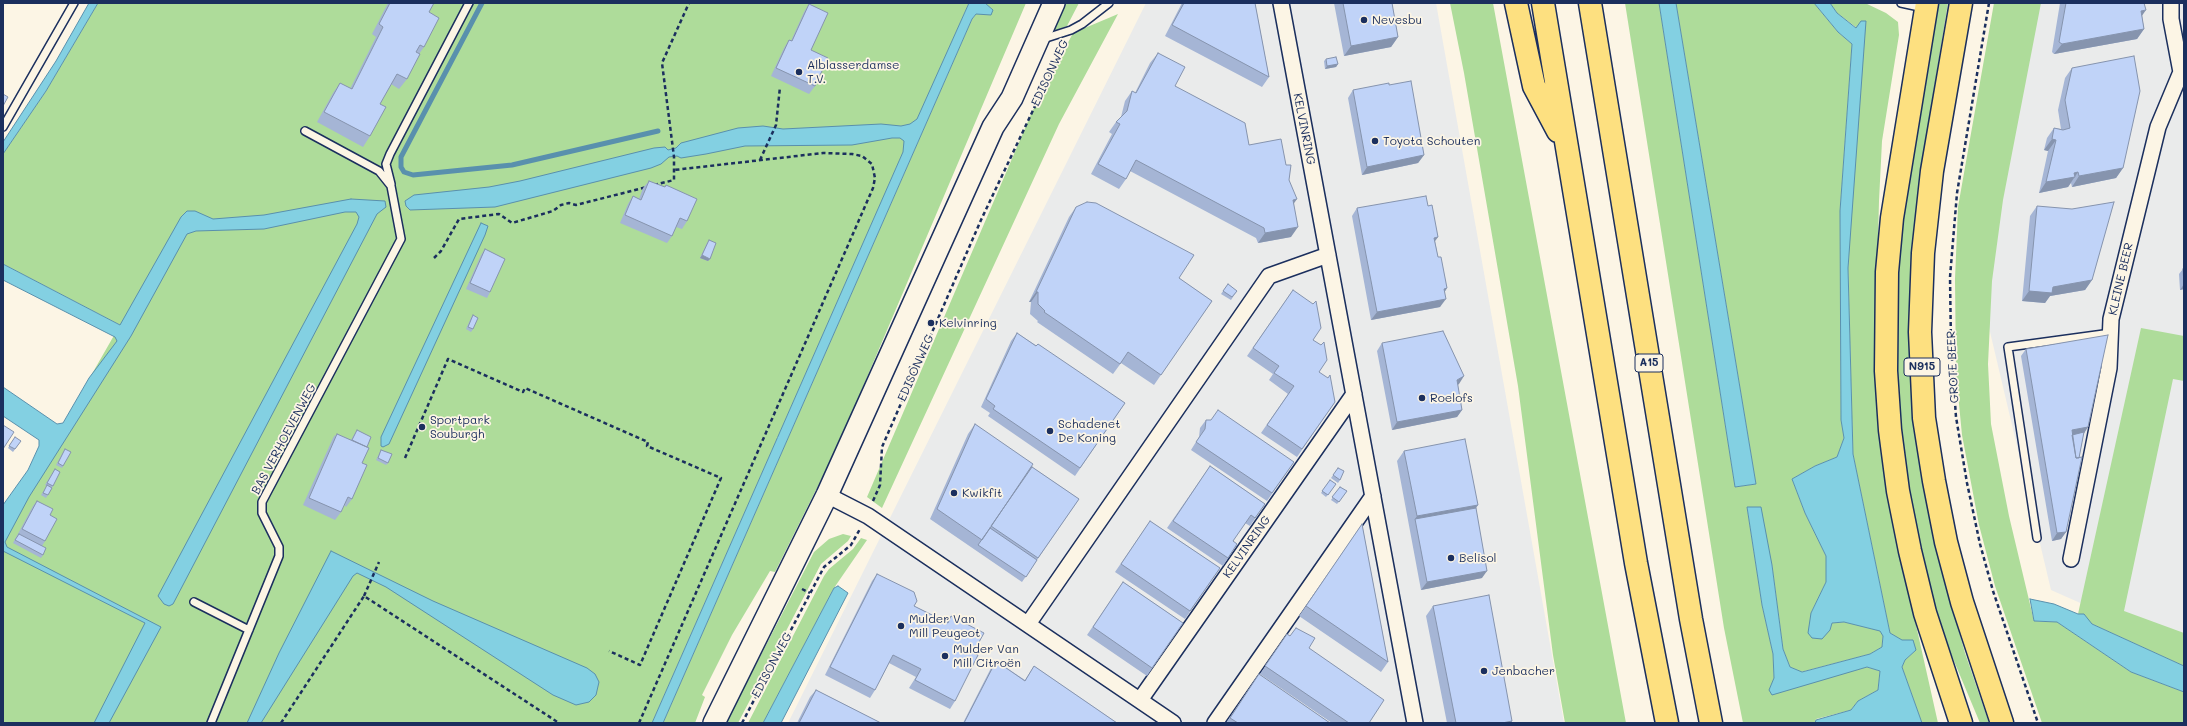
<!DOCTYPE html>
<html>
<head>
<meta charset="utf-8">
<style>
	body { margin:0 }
	#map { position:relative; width:2187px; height:726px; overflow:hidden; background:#fcf5e5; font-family:Mali,sans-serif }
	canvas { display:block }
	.frame { position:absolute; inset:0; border:4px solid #1b2f5e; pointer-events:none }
</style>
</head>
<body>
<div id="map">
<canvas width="2187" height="726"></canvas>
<div class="frame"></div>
</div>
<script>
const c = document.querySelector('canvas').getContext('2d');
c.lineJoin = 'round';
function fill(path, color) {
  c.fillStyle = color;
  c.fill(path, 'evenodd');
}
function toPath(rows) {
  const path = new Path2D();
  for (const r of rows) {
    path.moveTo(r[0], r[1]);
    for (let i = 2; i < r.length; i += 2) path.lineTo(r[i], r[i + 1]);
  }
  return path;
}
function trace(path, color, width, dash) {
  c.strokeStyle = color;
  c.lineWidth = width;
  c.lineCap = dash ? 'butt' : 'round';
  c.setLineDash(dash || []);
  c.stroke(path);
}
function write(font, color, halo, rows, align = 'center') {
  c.font = font + ' Mali,sans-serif';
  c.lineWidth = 3.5;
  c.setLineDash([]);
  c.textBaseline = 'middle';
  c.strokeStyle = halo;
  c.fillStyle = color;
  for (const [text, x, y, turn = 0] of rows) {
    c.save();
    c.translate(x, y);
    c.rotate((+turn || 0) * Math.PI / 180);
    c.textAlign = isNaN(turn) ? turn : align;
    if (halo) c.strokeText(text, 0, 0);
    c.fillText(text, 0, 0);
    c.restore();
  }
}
const built = toPath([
	[1146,3,1436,3,1564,723,788,723],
	[2021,3,2184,3,2184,649,2051,590,1982,298]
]);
const green = toPath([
	[98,3,969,3,652,723,3,723,3,529,120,325,3,264,3,154,46,91],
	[985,3,1026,3,859,396,822,478,775,572,770,571,732,635,702,695,705,697,695,723,663,723,972,19,976,14,993,10],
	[1057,3,1079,3,1067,26,1050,33],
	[1450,3,1493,3,1626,723,1565,723,1553,655,1518,386,1464,73],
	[1625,3,1659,3,1735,487,1756,484,1676,3,1814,3,1838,32,1852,44,1840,211,1841,420,1844,438,1837,457,1815,466,1792,479,1805,513,1826,556,1826,582,1811,613,1830,630,1832,623,1844,622,1881,631,1883,636,1882,647,1870,654,1801,672,1790,667,1783,649,1772,565,1747,507,1762,605,1773,654,1774,678,1770,690,1867,667,1880,671,1878,690,1858,701,1851,710,1816,719,1815,723,1743,723,1724,628],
	[1830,3,1865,3,1886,13,1898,22,1899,35,1882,141,1879,201,1877,277,1883,454,1889,505,1938,723,1922,723,1902,667,1905,660,1916,650,1890,633,1853,454,1848,268,1857,28,1837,13],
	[1936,3,1948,3,1928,125,1912,263,1913,400,1933,539,1965,653,1989,723,1980,723,1941,630,1914,528,1898,420,1894,347,1900,223],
	[1994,3,2041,3,2003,200,1992,281,1988,364,1991,424,2009,516,2034,621,2057,622,2131,672,2184,692,2184,723,2042,723,1995,586,1979,525,1962,435,1956,373,1955,279,1958,207],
	[1118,14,1059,124,882,508,867,497,1032,112,1073,33],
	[2141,328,2184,336,2184,381,2173,379,2124,611,2184,633,2184,666,2092,624,2078,614],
	[843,534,851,536,848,541,821,564,738,723,726,723,814,552,829,539],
	[861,538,867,540,834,588,763,723,748,723,824,576,829,569,853,549]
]);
const water = toPath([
	[89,3,98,3,46,91,3,154,3,142,56,61,89,3],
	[969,3,985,3,993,10,991,15,976,14,972,19,663,723,652,723,903,152,904,141,900,138,892,138,852,145,745,146,706,154,681,158,677,156,669,157,661,164,651,168,495,207,410,210,406,206,405,201,414,195,489,187,520,181,654,148,665,147,668,150,676,148,681,143,738,128,763,126,783,129,881,124,901,126,910,124,917,119,969,3],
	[1659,3,1676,3,1756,484,1735,487,1659,3],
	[1814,3,1830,3,1837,13,1856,28,1861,21,1866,21,1848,268,1853,454,1890,633,1902,640,1913,640,1916,650,1905,660,1902,667,1922,723,1815,723,1816,720,1851,710,1858,701,1878,690,1880,671,1867,667,1772,695,1769,690,1774,678,1773,654,1762,605,1747,507,1761,507,1772,565,1783,649,1790,667,1802,672,1870,654,1882,647,1883,636,1880,631,1844,622,1832,623,1830,630,1822,639,1812,638,1808,633,1811,613,1826,582,1826,556,1805,513,1792,479,1815,466,1837,457,1844,438,1841,420,1840,211,1852,44,1838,32,1814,3],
	[351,199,385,201,386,207,377,214,173,604,169,606,164,604,158,596,357,224,359,217,356,212,345,212,264,229,196,231,187,234,131,336,29,497,5,542,7,547,161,627,109,723,94,723,145,623,3,551,3,505,28,470,39,446,39,440,3,416,3,387,57,424,63,423,89,378,117,341,115,337,3,280,3,264,120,325,181,217,187,211,195,211,213,219,264,215,351,199],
	[481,223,488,226,485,235,389,444,383,447,381,446,381,437,481,223],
	[331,551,433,601,587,668,595,674,599,682,596,695,589,702,576,705,553,695,386,587,357,573,353,576,261,723,247,723,279,653,331,551],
	[838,586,848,593,781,723,763,723,834,588,838,586],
	[2030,599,2054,604,2078,614,2084,614,2092,624,2184,666,2184,692,2131,672,2057,622,2034,621,2030,599]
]);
const stream = toPath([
	[482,3,401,157,401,167,404,172,413,175,512,165,658,131]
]);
const path = toPath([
	[1989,3,1957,193,1950,277,1951,345,1956,417,1967,483,1980,544,1993,591,2038,723],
	[760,160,776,125,780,87],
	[654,185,674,180,674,157,662,63,689,3],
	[434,258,441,251,459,219,499,214,512,223,553,211,561,205,569,203,576,205,647,187],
	[909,367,915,370],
	[405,458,448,359,523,392,525,388,648,442,647,446,721,478,640,665,609,651],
	[873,501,880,485,882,447,981,220,1064,45],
	[802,589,810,593],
	[364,596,379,562],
	[281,723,364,596,559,723],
	[639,723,873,188,875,178,872,164,862,156,852,154,823,153,674,170],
	[742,723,824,567,851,545,860,529]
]);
const lane = toPath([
	[1901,3,1924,8],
	[1043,39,1071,30,1082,24,1109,3],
	[3,127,74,3],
	[391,184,386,164,390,154,469,3],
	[2037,538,2008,347,2111,333],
	[194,602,249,630],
	[211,723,279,556,279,547,262,513,262,502,401,239,391,186,379,171,305,131]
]);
const street = toPath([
	[1281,3,1415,723],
	[827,495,868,516,1173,723],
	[2071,559,2109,368,2111,319,2158,127,2181,72,2171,19,2171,3],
	[1028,624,1269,276,1328,255],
	[1140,700,1354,394],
	[1215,723,1373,496]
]);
const secondary = toPath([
	[714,723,827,495,993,127,1012,98,1054,3]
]);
const primary = toPath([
	[1927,3,1892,218,1887,272,1886,371,1890,430,1898,491,1910,551,1925,613,1961,723],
	[1961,3,1932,171,1923,253,1920,332,1924,418,1934,481,1946,542,1962,602,2002,723]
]);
const highway = toPath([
	[1516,3,1534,86,1558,131],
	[1543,3,1636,563,1667,723],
	[1590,3,1691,619,1711,723]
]);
const wall = toPath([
	[388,3,434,3,429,12,424,47,419,54,407,79,399,89,391,84,380,104,370,136,363,147,317,122,333,93,340,83,350,89,376,37,372,34],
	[1182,3,1255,3,1269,77,1262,87,1165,36],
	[1334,3,1392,3,1398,37,1391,47,1344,56],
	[2060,3,2144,3,2142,15,2144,29,2137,39,2054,54,2052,52],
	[809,4,811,50,815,86,809,94,771,76,784,48,789,40,791,41,804,12],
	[1158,53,1175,86,1249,145,1289,180,1294,203,1291,237,1258,243,1256,238,1130,171,1126,179,1119,189,1091,174,1112,134,1109,132,1116,122,1121,117,1125,101,1132,91,1135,93,1150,63],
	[1326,59,1338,64,1336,67,1325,69,1324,61],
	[2072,68,2123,168,2116,178,2072,187,2071,183,2068,187,2039,193,2048,151,2044,150,2047,138,2054,128,2061,129,2058,110,2065,78],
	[1389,85,1424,155,1418,163,1362,175,1348,98,1353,90],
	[649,181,664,187,666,185,687,221,682,229,676,227,672,236,667,243,620,223,628,204,633,196,639,199,643,188],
	[1428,206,1438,237,1435,241,1438,257,1447,288,1444,293,1440,307,1371,320,1352,216,1357,208],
	[2037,206,2092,280,2085,290,2050,296,2045,303,2022,301,2030,216],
	[1076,207,1212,301,1154,385,1121,363,1113,374,1037,322,1038,321,1030,314,1031,302,1029,302,1069,217],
	[709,240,710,259,708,261,700,258,707,243],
	[485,249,490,292,487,298,466,289,481,255],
	[2183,269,2184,269,2184,289,2180,290,2179,274],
	[1228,284,1237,291,1231,300,1221,294],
	[1293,290,1313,340,1319,372,1335,402,1297,457,1261,433,1288,394,1269,380,1273,374,1247,356],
	[473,315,473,329,471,332,466,329,471,318],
	[1017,333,1125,403,1075,476,988,416,990,413,981,407,1011,341],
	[1382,343,1459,384,1457,385,1462,410,1457,417,1392,430,1377,351],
	[2026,349,2088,427,2084,432,2079,458,2066,532,2061,539,2052,541,2021,356],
	[1206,420,1294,462,1267,501,1191,450,1199,437,1200,428],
	[975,424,1032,467,1079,499,1022,582,930,519,968,434],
	[357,430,367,447,352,499,346,507,344,505,341,512,335,520,303,505,333,438,335,435,336,436,337,434,351,440],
	[15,437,21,441,13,452,8,448],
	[65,449,63,466,62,468,56,465],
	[381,450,388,463,386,465,376,460],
	[1404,451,1478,505,1476,508,1482,578,1421,590,1397,461],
	[1210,466,1265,504,1250,526,1245,523,1233,541,1237,544,1223,566,1167,528],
	[1338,468,1340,480,1338,483,1331,478],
	[55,469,53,486,46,498,41,495,47,486,45,485],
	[1330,480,1336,484,1326,497,1321,493],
	[1340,487,1347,491,1337,504,1331,500],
	[37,501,50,515,45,541,42,546,43,555,41,558,13,543,33,506],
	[1150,521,1220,568,1185,619,1115,572],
	[1362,524,1388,662,1381,672,1299,616],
	[877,574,914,606,947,622,951,616,973,653,955,701,950,709,909,688,916,677,889,663,875,690,870,698,825,675,872,581],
	[1123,582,1183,623,1147,676,1087,635],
	[1433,606,1512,721,1511,723,1447,723,1426,616],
	[1287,634,1309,648,1369,723,1332,723,1260,674],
	[996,661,1025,680,1034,666,1117,723,963,723,991,668],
	[1259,674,1330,723,1226,723],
	[816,690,881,723,797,723,810,697]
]);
const shadedWall = toPath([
	[2146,10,2139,20,2141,11],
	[2144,29,2137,39,2054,54,2062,44],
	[1398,37,1391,47,1344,56,1351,46],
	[1338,64,1336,67,1325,69,1327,66],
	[2052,139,2056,140,2048,151,2044,150],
	[1424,155,1418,163,1362,175,1367,167],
	[2123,168,2116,178,2072,187,2079,176],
	[2078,172,2068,187,2039,193,2046,182,2074,173],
	[1297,199,1290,209,1293,200],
	[1298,227,1291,237,1258,243,1265,233],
	[1438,237,1432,245,1434,238],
	[702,255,710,259,708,261,700,258],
	[2092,280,2085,290,2050,296,2045,303,2022,301,2029,291],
	[2184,284,2184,289,2180,290],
	[1447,288,1442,296,1444,289],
	[1036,292,1038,292,1031,302,1029,302],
	[1446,299,1440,307,1371,320,1377,312],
	[1464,376,1459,384,1451,388,1457,380],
	[1462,410,1457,417,1392,430,1397,422],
	[2088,427,2083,435,2068,438,2072,430],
	[1478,505,1470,515,1415,519,1417,516],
	[2066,532,2061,539,2052,541,2057,533],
	[1487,571,1482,578,1421,590,1427,582],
	[1512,721,1511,723,1502,723]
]);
const building = toPath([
	[390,3,434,3,429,12,439,18,424,47,420,45,416,52,420,54,407,79,397,74,380,104,386,107,370,136,324,112,340,83,352,89,383,27,379,24,390,3],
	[1184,3,1255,3,1269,77,1172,25,1184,3],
	[1343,3,1392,3,1398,37,1351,46,1343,3],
	[2066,3,2144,3,2146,10,2141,11,2144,29,2062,44,2059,42,2066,3],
	[809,4,828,13,811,50,828,58,815,86,776,68,789,40,792,41,809,4],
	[1158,53,1185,67,1175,86,1245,123,1249,145,1281,139,1286,165,1291,165,1289,180,1297,199,1293,200,1298,227,1265,233,1264,228,1136,160,1126,179,1098,164,1120,124,1116,122,1127,111,1132,91,1136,93,1158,53],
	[2134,56,2140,91,2123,168,2079,176,2078,172,2074,173,2075,177,2046,182,2056,140,2052,139,2054,128,2063,130,2070,128,2065,100,2072,68,2134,56],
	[1336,57,1338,64,1327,66,1326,59,1336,57],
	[1411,81,1424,155,1367,167,1353,90,1389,83,1389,85,1411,81],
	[3,94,8,97,3,106,3,94],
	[649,181,665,187,666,185,697,199,687,221,680,218,672,236,625,215,633,196,641,200,649,181],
	[1426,196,1428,206,1432,205,1438,237,1434,238,1438,257,1441,257,1447,288,1444,289,1446,299,1377,312,1357,208,1426,196],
	[1087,202,1096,203,1194,255,1179,278,1212,301,1161,375,1128,352,1120,364,1044,312,1045,311,1038,304,1038,292,1036,292,1076,207,1087,202],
	[2114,202,2092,280,2053,287,2052,293,2029,291,2037,206,2072,209,2114,202],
	[709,240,716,243,710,259,702,255,709,240],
	[485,249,505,259,490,292,470,283,485,249],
	[2183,269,2184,269,2184,284,2183,269],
	[1228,284,1237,291,1232,297,1223,291,1228,284],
	[1293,290,1313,304,1316,301,1321,328,1313,340,1321,345,1324,342,1327,360,1319,372,1328,378,1330,375,1335,402,1302,449,1267,425,1294,386,1274,373,1279,366,1253,348,1293,290],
	[473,315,478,318,473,329,468,327,473,315],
	[1443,331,1464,376,1457,380,1462,410,1397,422,1382,343,1443,331],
	[1017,333,1036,346,1038,344,1125,403,1080,468,993,409,995,406,986,399,1017,333],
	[2108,335,2088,427,2072,430,2076,458,2082,457,2066,532,2057,533,2026,349,2108,335],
	[1218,410,1294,462,1272,493,1196,442,1205,429,1206,420,1211,420,1218,410],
	[975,424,1033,464,982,540,937,509,975,424],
	[3,425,14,432,3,449,3,425],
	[357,430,371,437,367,447,352,440,357,430],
	[2084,432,2079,458,2076,458,2072,435,2084,432],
	[337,434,369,448,362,463,367,465,352,499,348,497,341,512,309,498,337,434],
	[15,437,21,441,15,449,9,446,15,437],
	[1465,439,1478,505,1417,516,1404,451,1465,439],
	[65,449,71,452,63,466,58,463,65,449],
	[381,450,392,454,388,463,378,458,381,450],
	[1210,466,1265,504,1255,518,1251,515,1233,541,1237,544,1228,558,1173,521,1210,466],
	[1032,467,1079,499,1038,558,991,526,1032,467],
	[1338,468,1344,471,1340,480,1333,475,1338,468],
	[55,469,60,472,53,486,47,483,55,469],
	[1330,480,1336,484,1328,495,1322,491,1330,480],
	[47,485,52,488,48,495,43,493,47,485],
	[1340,487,1347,491,1339,502,1332,497,1340,487],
	[37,501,53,509,50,515,57,519,45,541,22,529,37,501],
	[1476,508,1487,571,1427,582,1415,519,1476,508],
	[1150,521,1220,568,1190,611,1121,564,1150,521],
	[1362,524,1388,662,1306,606,1362,524],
	[990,528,1037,560,1026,577,978,545,990,528],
	[19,534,46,548,43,555,15,540,19,534],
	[877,574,914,592,917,601,914,606,948,623,951,616,984,633,973,653,978,655,955,701,915,680,921,669,893,655,875,690,830,667,877,574],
	[1123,582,1183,623,1152,668,1093,627,1123,582],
	[1489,595,1512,721,1502,723,1456,723,1433,606,1489,595],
	[1296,628,1315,638,1309,648,1384,700,1369,723,1349,723,1265,666,1287,634,1290,636,1296,628],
	[996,661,1025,681,1034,666,1117,723,964,723,996,661],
	[1259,674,1330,723,1238,723,1230,718,1259,674],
	[816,690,881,723,799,723,816,690]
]);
const markers = [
	[1364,20,4,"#1b2f5e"],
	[799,72,4,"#1b2f5e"],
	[1375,141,4,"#1b2f5e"],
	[931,323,4,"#1b2f5e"],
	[1422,398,4,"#1b2f5e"],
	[422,427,4,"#1b2f5e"],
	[1050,431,4,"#1b2f5e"],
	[954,493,4,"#1b2f5e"],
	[1451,558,4,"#1b2f5e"],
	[901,626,4,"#1b2f5e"],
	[945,656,4,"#1b2f5e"],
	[1484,671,4,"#1b2f5e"]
];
const shields = [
	[1649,363,28],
	[1922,367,36]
];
const shieldNames = [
	["A15",1649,363],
	["N915",1922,367]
];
const poiNames = [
	["Nevesbu",1372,20],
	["Alblasserdamse",807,65],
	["T.V.",807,79],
	["Toyota Schouten",1383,141],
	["Kelvinring",939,323],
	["Roelofs",1430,398],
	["Sportpark",430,420],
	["Souburgh",430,434],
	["Schadenet",1058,424],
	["De Koning",1058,438],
	["Kwikfit",962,493],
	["Belisol",1459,558],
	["Mulder Van",909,619],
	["Mill Peugeot",909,633],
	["Mulder Van",953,649],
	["Mill Citroën",953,663],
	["Jenbacher",1492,671]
];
const streetNames = [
	["EDISONWEG",1050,73,-65],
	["KELVINRING",1304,129,79],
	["KLEINE BEER",2121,279,-77],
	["GROTE BEER",1953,367,-93],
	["EDISONWEG",916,368,-66],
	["BAS VERHOEVENWEG",284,439,-62],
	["KELVINRING",1247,547,-55],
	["EDISONWEG",772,665,-62]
];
fill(built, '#eaebeb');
fill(green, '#aedc9a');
fill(water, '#83d0e2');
trace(water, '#5990ad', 1);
trace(stream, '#5990ad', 5);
trace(lane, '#1b2f5e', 10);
trace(street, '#1b2f5e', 18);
trace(secondary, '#1b2f5e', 24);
trace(primary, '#1b2f5e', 25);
trace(highway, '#1b2f5e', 25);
trace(path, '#1b2f5e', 2.5, [4, 3]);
trace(lane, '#fcf5e5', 7);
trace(street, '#fcf5e5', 15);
trace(secondary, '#fcf5e5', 21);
trace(primary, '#fde080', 22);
trace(highway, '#fde080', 22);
fill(wall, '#a5b5d5');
fill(shadedWall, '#8694ae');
fill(building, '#c0d3f8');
trace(building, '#8694ae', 1);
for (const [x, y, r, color] of markers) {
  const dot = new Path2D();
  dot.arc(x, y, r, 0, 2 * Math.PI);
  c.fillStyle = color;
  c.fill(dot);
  trace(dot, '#fcf5e5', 1.5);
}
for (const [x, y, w] of shields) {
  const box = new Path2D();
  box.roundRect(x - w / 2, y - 9, w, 18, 3);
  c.fillStyle = '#fcf5e5';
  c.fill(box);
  trace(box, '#1b2f5e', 1);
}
write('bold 11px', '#1b2f5e', null, shieldNames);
write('12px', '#1b2f5e', '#fcf5e5', poiNames, 'left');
write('12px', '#1b2f5e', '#fcf5e5', streetNames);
</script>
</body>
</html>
